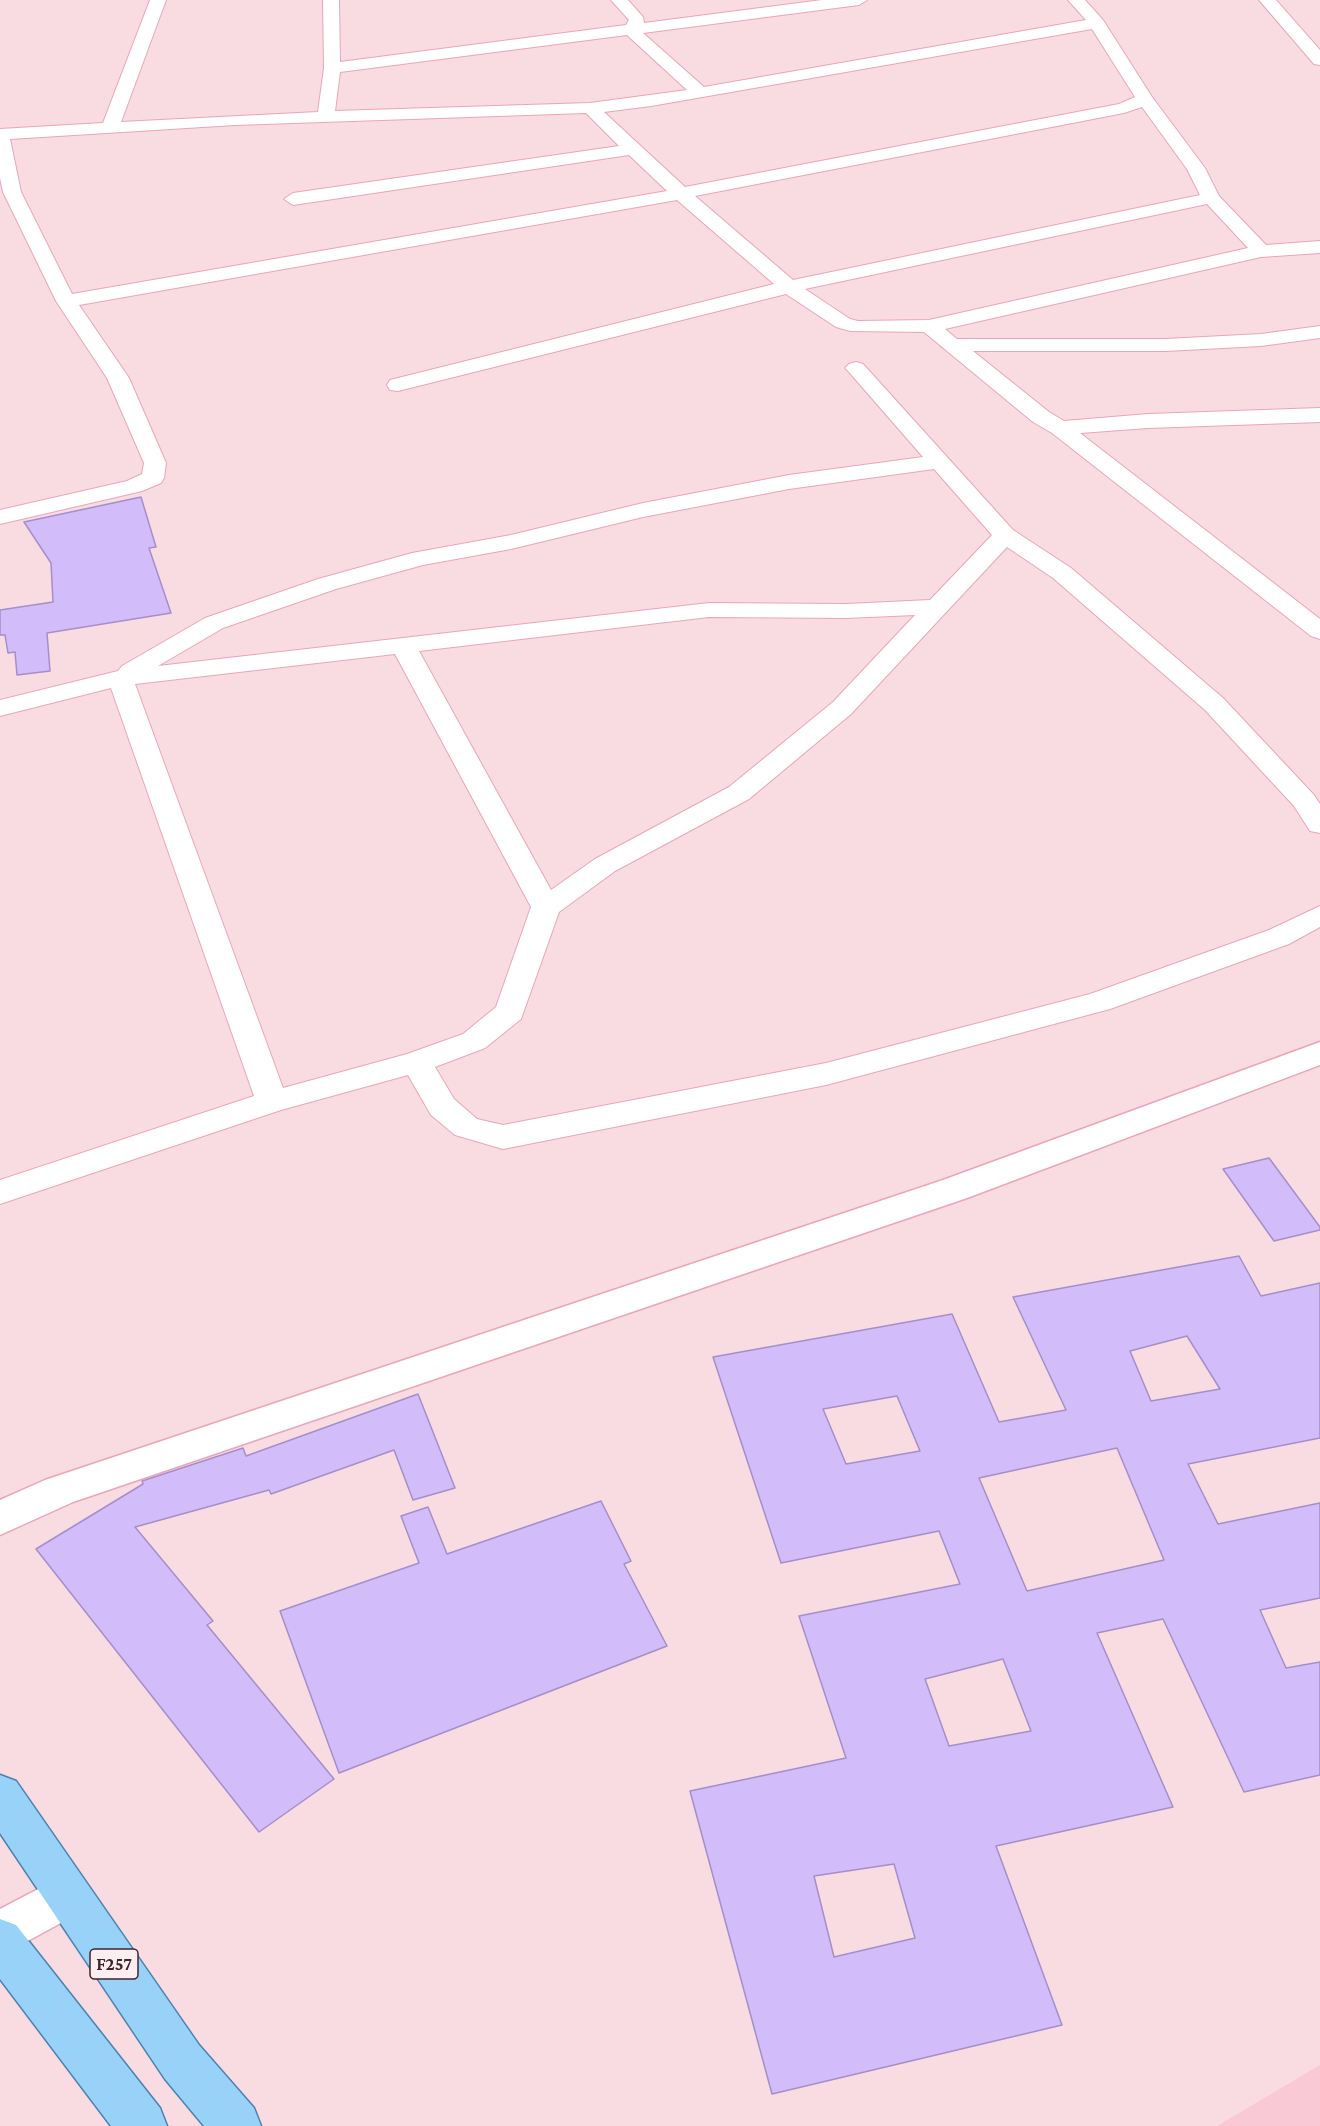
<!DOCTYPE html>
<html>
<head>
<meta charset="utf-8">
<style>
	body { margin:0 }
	canvas { display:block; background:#f9dbe2 }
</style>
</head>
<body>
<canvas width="1320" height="2126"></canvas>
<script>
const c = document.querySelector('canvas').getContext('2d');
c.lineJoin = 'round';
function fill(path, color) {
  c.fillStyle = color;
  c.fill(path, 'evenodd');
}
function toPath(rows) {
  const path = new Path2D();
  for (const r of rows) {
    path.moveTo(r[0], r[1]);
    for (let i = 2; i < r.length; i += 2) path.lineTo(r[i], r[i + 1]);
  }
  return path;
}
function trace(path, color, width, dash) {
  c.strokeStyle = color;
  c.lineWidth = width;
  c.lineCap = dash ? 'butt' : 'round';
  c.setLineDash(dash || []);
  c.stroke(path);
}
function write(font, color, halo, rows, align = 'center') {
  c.font = font + ' "Crimson Pro",serif';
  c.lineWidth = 4.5;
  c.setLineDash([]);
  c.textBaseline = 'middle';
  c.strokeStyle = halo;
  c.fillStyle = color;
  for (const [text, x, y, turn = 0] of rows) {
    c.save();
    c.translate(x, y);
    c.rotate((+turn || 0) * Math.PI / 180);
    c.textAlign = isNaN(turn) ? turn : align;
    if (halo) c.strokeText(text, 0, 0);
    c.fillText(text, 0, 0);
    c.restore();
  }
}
const built = toPath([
	[1320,2065,1320,2126,1217,2126]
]);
const building = toPath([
	[141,497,156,547,149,548,171,613,47,633,50,671,17,675,15,652,8,653,5,635,0,635,0,610,53,602,51,563,24,522,141,497],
	[1269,1158,1320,1227,1320,1230,1274,1241,1223,1169,1269,1158],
	[1239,1256,1261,1296,1320,1283,1320,1438,1188,1464,1218,1524,1320,1503,1320,1598,1260,1610,1286,1668,1320,1662,1320,1775,1244,1792,1163,1619,1097,1633,1173,1807,996,1846,1062,2025,772,2094,690,1791,846,1758,799,1616,960,1584,939,1531,781,1563,713,1357,952,1314,999,1422,1066,1410,1013,1297,1239,1256],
	[1187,1336,1220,1389,1151,1401,1130,1351,1187,1336],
	[897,1396,920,1451,846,1464,823,1409,897,1396],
	[1117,1448,1164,1560,1027,1591,979,1478,1117,1448],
	[1003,1659,1031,1731,949,1746,925,1679,1003,1659],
	[894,1864,915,1938,834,1957,814,1876,894,1864],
	[418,1394,455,1488,413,1500,394,1450,271,1494,269,1490,135,1527,213,1621,207,1625,334,1779,259,1832,36,1549,143,1484,142,1481,243,1448,246,1456,418,1394],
	[601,1501,631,1561,624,1564,667,1646,339,1773,280,1611,419,1563,401,1516,428,1507,447,1554,601,1501]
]);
const minor = toPath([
	[150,0,166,0,121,122,318,112,324,68,323,0,339,0,340,62,626,25,629,20,611,0,628,0,643,17,644,23,822,0,867,0,859,5,643,33,704,87,1086,20,1068,0,1085,0,1103,20,1152,97,1205,168,1219,196,1266,245,1320,241,1320,253,1261,257,945,329,957,339,1166,339,1261,334,1320,326,1320,338,1261,346,1166,351,973,351,1049,412,1064,421,1148,414,1320,408,1320,422,1148,428,1080,433,1320,619,1320,639,1311,636,1052,433,1033,422,924,332,850,331,836,327,786,294,398,391,390,390,387,385,390,380,774,284,677,200,79,305,129,378,166,463,164,478,161,483,142,491,0,524,0,510,127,481,142,474,144,463,107,378,56,301,3,192,0,178,0,129,103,123,150,0],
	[1092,29,1135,97,1119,104,685,187,604,112,651,106,1092,29],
	[627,35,687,90,590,103,335,111,340,72,627,35],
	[1142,107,1187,169,1200,195,793,280,695,196,1124,113,1142,107],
	[586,113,619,146,293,193,284,199,293,205,629,155,667,191,72,294,21,192,10,139,235,125,586,113],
	[1207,204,1248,248,929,320,858,321,850,319,805,289,1207,204],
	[1259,0,1276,0,1320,50,1320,65,1314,64,1259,0],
	[856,362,863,364,1013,530,1071,568,1223,698,1314,795,1320,804,1320,833,1310,831,1294,806,1205,710,1053,578,1007,547,851,714,749,799,615,871,559,912,521,1019,485,1048,435,1067,454,1099,477,1119,503,1125,826,1063,1090,994,1269,930,1320,906,1320,927,1289,944,1110,1009,826,1085,503,1149,455,1135,431,1115,408,1075,281,1110,0,1204,0,1180,254,1096,111,688,0,716,0,700,118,671,122,666,205,618,318,579,412,553,511,535,643,503,789,475,923,457,849,372,845,368,849,364,856,362],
	[934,469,992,535,930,600,846,604,709,603,158,666,223,628,336,589,423,565,511,549,643,517,789,489,934,469],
	[915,615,833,702,729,787,595,859,551,890,419,651,709,617,846,618,915,615],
	[395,654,531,907,496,1007,463,1034,407,1054,283,1088,135,684,395,654]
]);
const tertiary = toPath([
	[1320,1042,1320,1065,967,1198,73,1502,0,1535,0,1500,45,1480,943,1180,1320,1042],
	[67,1874,83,1881,90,1896,83,1911,0,1956,0,1909,67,1874]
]);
const primary = toPath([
	[0,1775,16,1781,199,2045,254,2108,261,2126,204,2126,165,2079,0,1833,0,1775],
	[0,1919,16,1925,160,2108,167,2126,111,2126,0,1979,0,1919]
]);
const shields = [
	[114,1964,48]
];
const shieldNames = [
	["F257",114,1964]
];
fill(built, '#fac9d6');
fill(building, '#d2bdfa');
trace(building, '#a48fc9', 1.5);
trace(minor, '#eba5b9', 2);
trace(tertiary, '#eba5b9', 3);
trace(primary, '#4c82ad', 3);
fill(minor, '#fff');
fill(tertiary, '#fff');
fill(primary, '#98d2f8');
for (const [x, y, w] of shields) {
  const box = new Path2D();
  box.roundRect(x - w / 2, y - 15, w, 30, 4.5);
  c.fillStyle = '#fcedf0';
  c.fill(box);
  trace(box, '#3f242c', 1.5);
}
write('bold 18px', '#3f242c', null, shieldNames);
</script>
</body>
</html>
